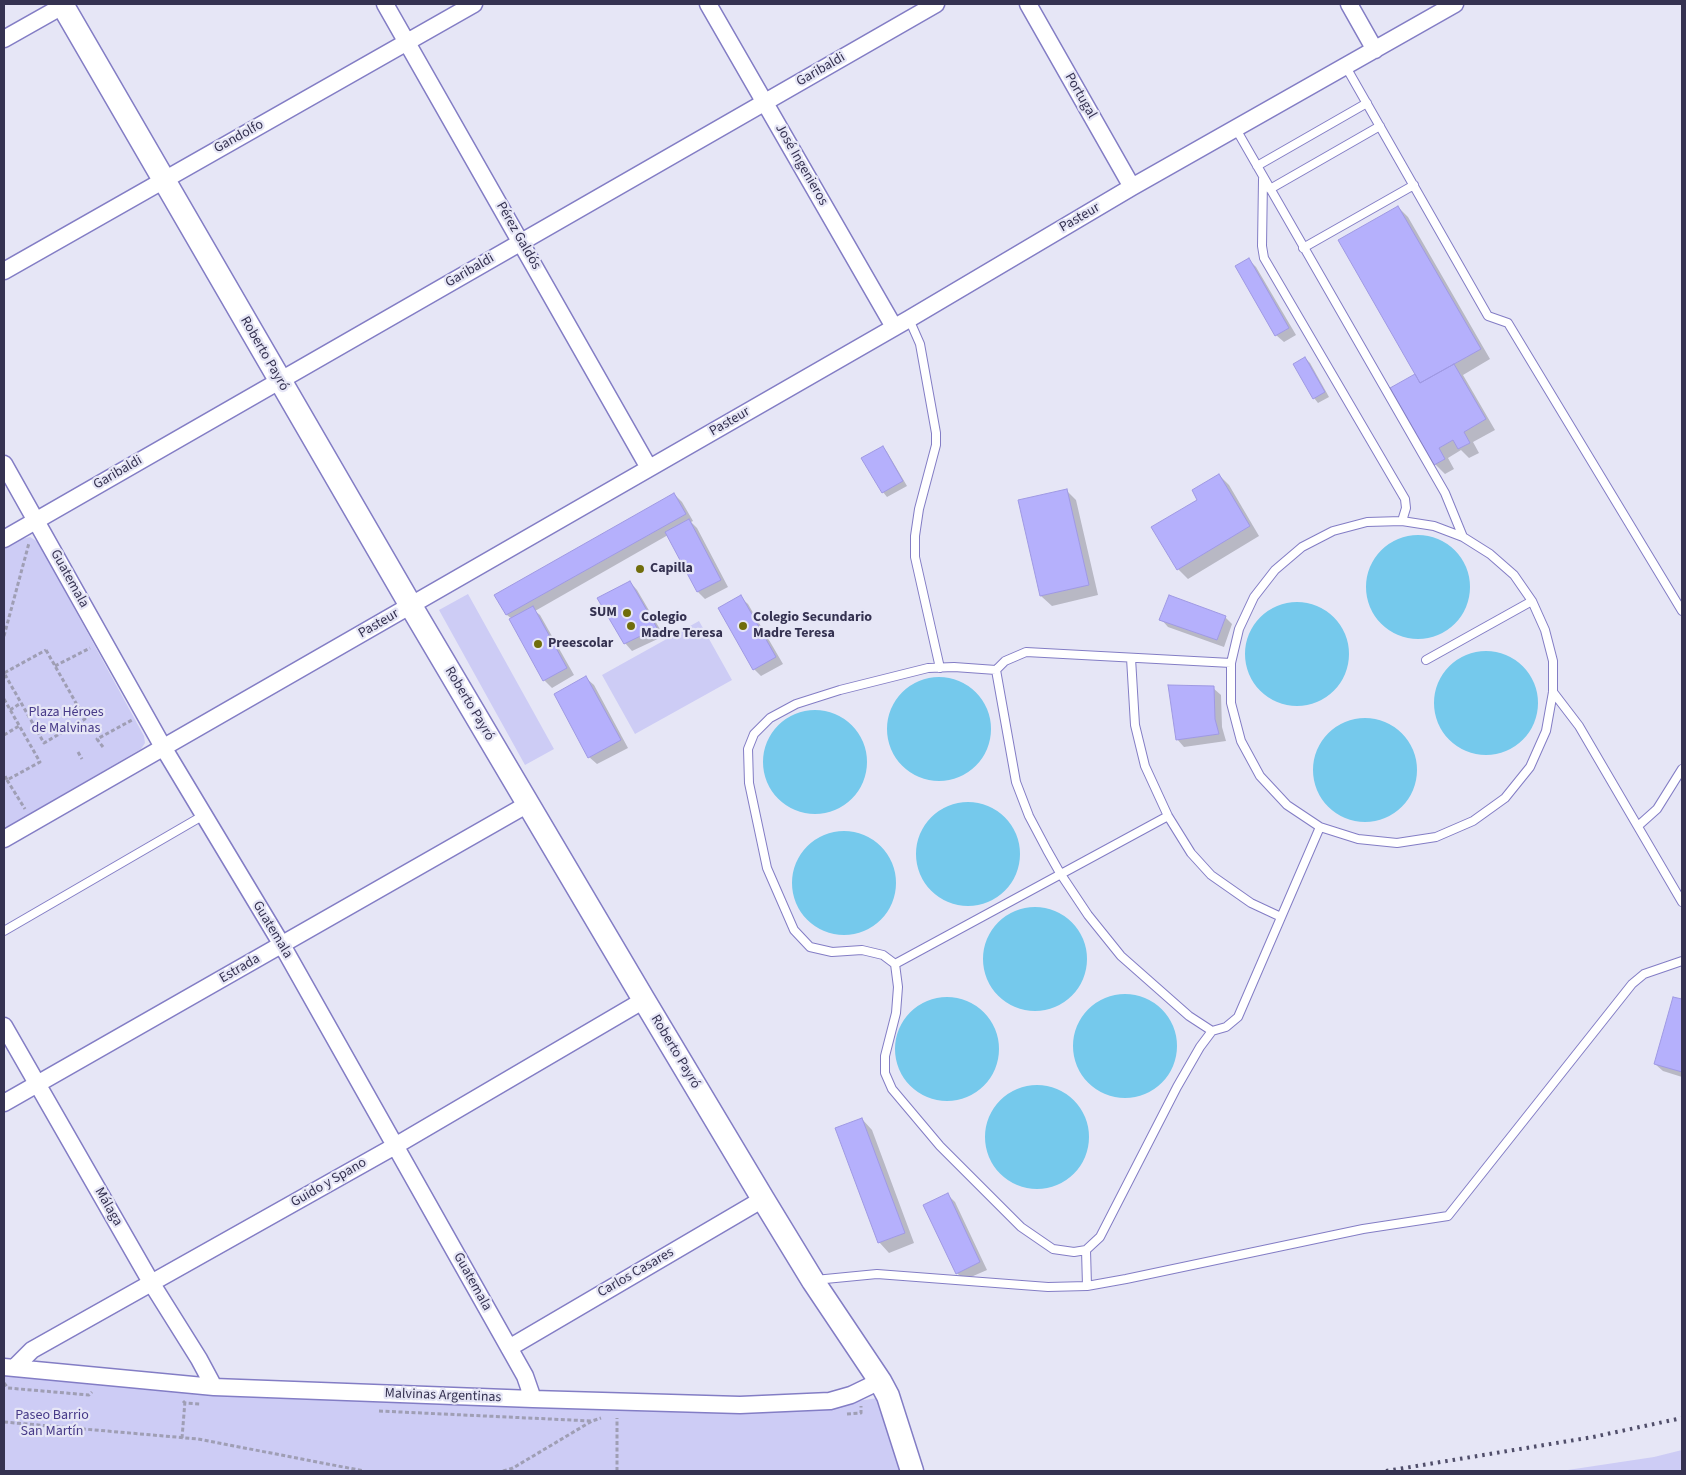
<!DOCTYPE html>
<html>
<head>
<meta charset="utf-8">
<style>
	body { margin:0 }
	#map { position:relative; width:1686px; height:1475px; overflow:hidden; background:#e6e6f6; font-family:"Source Sans 3",sans-serif }
	canvas { display:block }
	.frame { position:absolute; inset:0; border:5px solid #353251; pointer-events:none }
</style>
</head>
<body>
<div id="map">
<canvas width="1686" height="1475"></canvas>
<div class="frame"></div>
</div>
<script>
const c = document.querySelector('canvas').getContext('2d');
c.lineJoin = 'round';
function fill(path, color) {
  c.fillStyle = color;
  c.fill(path, 'evenodd');
}
function toPath(rows) {
  const path = new Path2D();
  for (const r of rows) {
    if (r.length === 3) {
      path.moveTo(r[0] + r[2], r[1]);
      path.arc(r[0], r[1], r[2], 0, 2 * Math.PI);
      continue;
    }
    path.moveTo(r[0], r[1]);
    for (let i = 2; i < r.length; i += 2) path.lineTo(r[i], r[i + 1]);
  }
  return path;
}
function trace(path, color, width, dash) {
  c.strokeStyle = color;
  c.lineWidth = width;
  c.lineCap = dash ? 'butt' : 'round';
  c.setLineDash(dash || []);
  c.stroke(path);
}
function write(font, color, halo, rows, align = 'center') {
  c.font = font + ' "Source Sans 3",sans-serif';
  c.lineWidth = 4.5;
  c.setLineDash([]);
  c.textBaseline = 'middle';
  c.strokeStyle = halo;
  c.fillStyle = color;
  for (const [text, x, y, turn = 0] of rows) {
    c.save();
    c.translate(x, y);
    c.rotate((+turn || 0) * Math.PI / 180);
    c.textAlign = isNaN(turn) ? turn : align;
    if (halo) c.strokeText(text, 0, 0);
    c.fillText(text, 0, 0);
    c.restore();
  }
}
const green = toPath([
	[30,537,38,542,144,736,145,743,141,749,4,829,4,549,21,539],
	[468,594,554,749,525,765,439,610],
	[699,621,732,680,635,734,602,675],
	[4,1372,829,1405,878,1398,904,1471,4,1471],
	[1682,1450,1682,1471,1561,1471,1654,1457]
]);
const water = toPath([
	[1418,587,52],
	[1297,654,52],
	[1486,703,52],
	[939,729,52],
	[815,762,52],
	[1365,770,52],
	[968,854,52],
	[844,883,52],
	[1035,959,52],
	[1125,1046,52],
	[947,1049,52],
	[1037,1137,52]
]);
const shadow = toPath([
	[1398,207,1408,217,1490,359,1463,375,1495,430,1473,442,1479,453,1469,458,1461,450,1448,458,1454,469,1445,474,1435,464,1416,374],
	[1248,259,1256,267,1296,335,1284,342,1276,335],
	[1305,358,1310,363,1329,397,1318,403,1314,398],
	[883,447,887,452,907,486,887,497,883,492],
	[1219,475,1229,485,1259,536,1188,579,1178,569,1199,500],
	[1066,490,1076,500,1098,595,1052,606,1041,596,1020,501],
	[674,494,682,502,693,521,691,522,697,528,728,587,705,599,698,592,668,535,535,611,540,615,574,675,552,688,544,680,512,619,507,615,496,595],
	[630,582,637,590,664,636,632,651,625,643],
	[740,597,748,604,783,664,761,676,754,669],
	[1225,617,1232,624,1224,647,1168,627,1161,619],
	[586,678,594,685,628,748,597,764,589,757],
	[1213,688,1221,695,1222,727,1226,741,1184,747,1177,739],
	[1674,998,1682,1001,1682,1077,1663,1071,1655,1064],
	[862,1119,872,1130,914,1243,889,1253,879,1242],
	[948,1195,955,1202,987,1270,964,1280,957,1273]
]);
const building = toPath([
	[1398,206,1481,349,1420,383,1338,240,1398,206],
	[1249,258,1289,328,1275,336,1235,266,1249,258],
	[1305,357,1325,392,1313,399,1293,364,1305,357],
	[1454,364,1486,419,1464,432,1470,443,1458,449,1453,440,1439,448,1445,459,1434,465,1390,388,1415,374,1420,383,1454,364],
	[883,446,903,481,882,493,861,458,883,446],
	[1219,474,1250,526,1177,570,1151,527,1197,500,1192,490,1219,474],
	[1067,489,1089,585,1040,596,1018,500,1067,489],
	[674,493,686,514,506,615,494,595,674,493],
	[689,519,721,580,697,592,665,532,689,519],
	[630,581,657,628,624,644,597,598,630,581],
	[741,595,776,657,753,670,718,608,741,595],
	[1169,595,1226,616,1217,640,1159,620,1169,595],
	[533,606,567,668,543,681,509,619,533,606],
	[586,676,621,740,588,758,554,694,586,676],
	[1168,685,1214,686,1215,719,1219,734,1176,740,1168,685],
	[1673,997,1682,999,1682,1072,1654,1064,1673,997],
	[862,1118,905,1233,878,1243,835,1128,862,1118],
	[948,1193,980,1262,956,1274,923,1205,948,1193]
]);
const path = toPath([
	[4,636,29,543],
	[46,650,85,719,44,743,4,673,46,650],
	[55,666,90,648],
	[4,699,40,762,7,780,4,774],
	[10,710,21,703],
	[4,735,19,726],
	[103,747,97,739,132,720],
	[78,752,82,759],
	[7,780,25,809],
	[4,1383,8,1388,89,1395,92,1392],
	[183,1401,185,1403,201,1404],
	[379,1411,592,1421],
	[847,1414,861,1413,861,1406],
	[4,1422,198,1439,364,1471],
	[182,1438,185,1401],
	[503,1471,513,1468,592,1421,601,1418],
	[617,1471,617,1418]
]);
const lane = toPath([
	[1346,67,1488,316,1508,323,1682,611],
	[1236,129,1445,493,1463,537,1490,554,1514,575,1532,601,1545,630,1553,661,1553,692,1546,731,1530,767,1505,798,1473,821,1436,837,1397,843,1358,839,1320,827,1287,805,1260,776,1241,741,1231,703,1231,663,1239,629,1254,597,1275,570,1302,547,1333,531,1367,522,1402,521,1434,526,1463,537],
	[1257,166,1367,103],
	[1263,179,1262,246,1264,258,1405,499,1406,508,1402,521],
	[1270,189,1380,126],
	[1303,248,1414,185],
	[909,319,920,344,936,433,936,445,919,509,915,536,915,557,940,668],
	[1131,658,1135,725,1145,766,1168,816,1191,853,1211,875,1251,903,1281,917],
	[1426,660,1532,601],
	[1231,663,1026,652,1005,661,996,670,1016,782,1029,816,1047,850,1060,873,1088,915,1121,956,1189,1016,1212,1031,1226,1027,1238,1017,1320,827],
	[996,670,954,667,928,668,840,690,796,704,770,718,754,734,748,749,749,783,767,868,794,930,810,947,832,952,862,950,883,955,895,964,898,987,896,1013,885,1056,885,1073,892,1089,940,1146,1021,1227,1053,1249,1074,1252,1086,1250,1100,1237,1177,1087,1200,1047,1212,1031],
	[1553,692,1579,726,1682,902],
	[1638,826,1657,809,1682,769],
	[4,931,204,815],
	[895,964,1168,816],
	[1086,1250,1087,1286],
	[815,1280,877,1274,1048,1287,1087,1286,1126,1279,1363,1229,1448,1216,1632,984,1644,974,1682,961]
]);
const street = toPath([
	[385,4,649,468],
	[708,4,894,327],
	[1028,4,1132,187],
	[1349,4,1375,50],
	[4,39,66,4],
	[4,271,474,4],
	[4,464,163,747,282,945,525,1376,533,1399],
	[4,539,936,4],
	[4,839,909,319,1132,187,1455,4],
	[4,1026,152,1284,199,1359,214,1387],
	[4,1103,528,804],
	[509,1348,763,1199],
	[4,1367,214,1387,533,1399,740,1405,830,1401,851,1395,880,1381],
	[15,1367,32,1350,395,1146,644,1000]
]);
const secondary = toPath([
	[62,4,411,606,644,1000,763,1199,813,1281,880,1381,888,1396,912,1471]
]);
const rail = toPath([
	[1386,1471,1593,1437,1682,1418]
]);
const markers = [
	[640,569,5,"#706d0b"],
	[627,613,5,"#706d0b"],
	[631,626,5,"#706d0b"],
	[743,626,5,"#706d0b"],
	[538,644,5,"#706d0b"]
];
const streetNames = [
	["Garibaldi",821,70,-30],
	["Portugal",1080,96,60],
	["Gandolfo",239,137,-29],
	["José Ingenieros",801,165,60],
	["Pasteur",1080,218,-30],
	["Pérez Galdós",518,236,60],
	["Garibaldi",470,271,-30],
	["Roberto Payró",264,354,60],
	["Pasteur",730,422,-30],
	["Garibaldi",118,473,-30],
	["Guatemala",69,579,61],
	["Pasteur",379,624,-30],
	["Roberto Payró",469,704,59],
	["Guatemala",272,930,59],
	["Estrada",240,969,-30],
	["Roberto Payró",675,1052,59],
	["Guido y Spano",329,1183,-30],
	["Málaga",108,1207,60],
	["Carlos Casares",636,1273,-30],
	["Guatemala",472,1282,61],
	["Malvinas Argentinas",443,1396,2]
];
const poiNames = [
	["Capilla",650,569],
	["SUM",617,613,"right"],
	["Colegio",641,618],
	["Madre Teresa",641,634],
	["Colegio Secundario",753,618],
	["Madre Teresa",753,634],
	["Preescolar",548,644]
];
const parkNames = [
	["Plaza Héroes",66,713],
	["de Malvinas",66,729],
	["Paseo Barrio",52,1416],
	["San Martín",52,1432]
];
fill(green, '#cdccf5');
fill(water, '#75c9ec');
fill(shadow, '#0003');
fill(building, '#b5b0fc');
trace(building, '#9f99e3', 1);
trace(lane, '#837dc5', 10);
trace(street, '#837dc5', 19);
trace(secondary, '#837dc5', 25);
trace(path, '#9f9eb4', 3, [4, 2.5]);
trace(lane, '#fff', 8);
trace(street, '#fff', 16);
trace(secondary, '#fff', 22);
trace(rail, '#504e6a', 4, [2.5, 5]);
for (const [x, y, r, color] of markers) {
  const dot = new Path2D();
  dot.arc(x, y, r, 0, 2 * Math.PI);
  c.fillStyle = color;
  c.fill(dot);
  trace(dot, '#e6e6f6', 2);
}
write('14px', '#353251', '#e6e6f6', streetNames);
write('bold 14px', '#353251', '#e6e6f6', poiNames, 'left');
write('14px', '#473a88', '#e6e6f6', parkNames);
</script>
</body>
</html>
